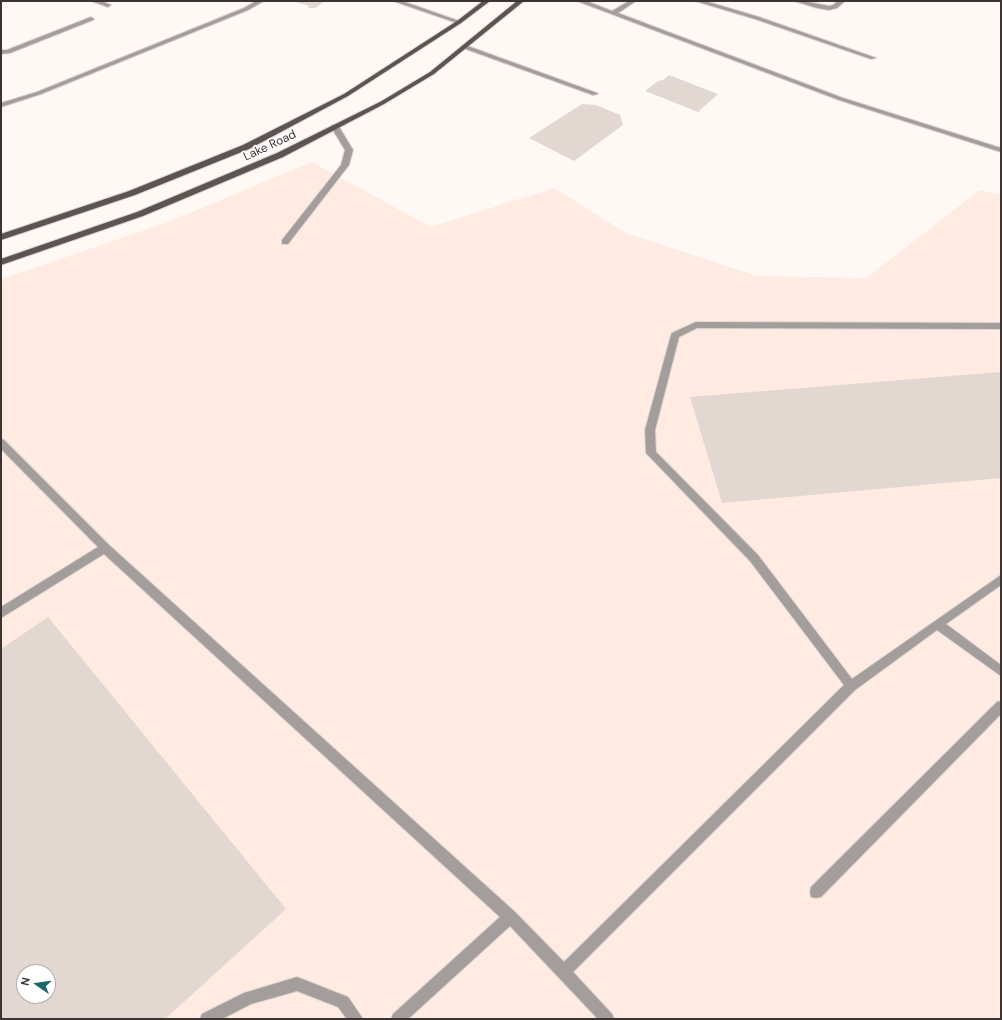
<!DOCTYPE html>
<html>
<head>
<meta charset="utf-8">
<style>
	body { margin:0 }
	#map { position:relative; width:1002px; height:1020px; overflow:hidden; background:#fff8f5; font-family:"DM Sans",sans-serif }
	canvas { display:block }
	.frame { position:absolute; inset:0; border:2px solid #3a3533; pointer-events:none }
	.north { position:absolute; left:16px; top:964px; width:40px; height:40px; box-sizing:border-box; background:#fff; border:1px solid #b0aead; border-radius:50%; rotate:283deg; font-size:11px; font-weight:700; line-height:16px; text-align:center; color:#3a3533 }
	.north::after { content:''; display:block; margin:auto; width:14px; height:18px; background:#1b6869; clip-path:polygon(50% 0,100% 100%,50% 72%,0 100%) }
</style>
</head>
<body>
<div id="map">
<canvas width="1002" height="1020"></canvas>
<div class="frame"></div>
<div class="north">N</div>
</div>
<script>
const c = document.querySelector('canvas').getContext('2d');
c.lineJoin = 'round';
function fill(path, color) {
  c.fillStyle = color;
  c.fill(path, 'evenodd');
}
function toPath(rows) {
  const path = new Path2D();
  for (const r of rows) {
    path.moveTo(r[0], r[1]);
    for (let i = 2; i < r.length; i += 2) path.lineTo(r[i], r[i + 1]);
  }
  return path;
}
function trace(path, color, width, dash) {
  c.strokeStyle = color;
  c.lineWidth = width;
  c.lineCap = dash ? 'butt' : 'round';
  c.setLineDash(dash || []);
  c.stroke(path);
}
function write(font, color, halo, rows, align = 'center') {
  c.font = font + ' "DM Sans",sans-serif';
  c.lineWidth = 3.5;
  c.setLineDash([]);
  c.textBaseline = 'middle';
  c.strokeStyle = halo;
  c.fillStyle = color;
  for (const [text, x, y, turn = 0] of rows) {
    c.save();
    c.translate(x, y);
    c.rotate((+turn || 0) * Math.PI / 180);
    c.textAlign = isNaN(turn) ? turn : align;
    if (halo) c.strokeText(text, 0, 0);
    c.fillText(text, 0, 0);
    c.restore();
  }
}
const built = toPath([
	[312,162,431,227,554,188,626,233,757,276,866,278,980,190,1001,195,1001,1019,1,1019,1,279,166,223],
	[24,972,48,972,48,996,24,996]
]);
const building = toPath([
	[293,1,325,1,315,8,308,8,309,6],
	[669,75,718,94,698,112,645,91,658,81,663,80],
	[582,104,596,105,620,115,623,125,574,161,529,138],
	[1001,372,1001,478,722,503,690,397],
	[48,617,286,909,165,1019,1,1019,1,649],
	[24,972,48,972,48,996,24,996]
]);
const minor = toPath([
	[91,1,101,1,111,5,108,7,91,1],
	[256,1,264,1,248,10,41,94,1,107,1,103,37,92,244,8,256,1],
	[393,1,402,1,462,22,457,23,393,1],
	[577,1,586,1,612,11,629,1,636,1,618,13,843,98,1001,148,1001,152,839,100,577,1],
	[695,1,705,1,759,17,876,58,871,59,755,19,695,1],
	[794,1,804,1,829,6,833,5,838,1,845,1,837,8,829,10,817,8,794,1],
	[91,17,94,19,93,20,10,53,1,54,1,50,7,50,91,17],
	[465,45,597,93,598,94,593,95,463,48,462,47,465,45],
	[332,125,338,125,353,150,349,165,288,244,282,244,282,240,341,165,345,150,331,127,332,125],
	[696,322,1001,323,1001,329,697,328,679,337,655,430,656,452,758,555,852,679,1001,575,1001,585,946,624,1001,665,1001,676,937,630,855,690,573,972,612,1014,614,1019,598,1019,510,926,408,1019,391,1019,393,1014,500,917,104,554,1,618,1,607,98,547,1,449,1,439,4,440,109,545,515,912,564,962,844,685,750,561,646,453,645,430,671,335,672,333,696,322],
	[1001,701,1001,714,821,897,816,898,811,897,810,892,811,887,997,702,1001,701],
	[297,977,348,997,363,1019,347,1019,338,1007,297,991,251,1004,222,1019,200,1019,202,1014,244,993,297,977]
]);
const major = toPath([
	[483,1,490,1,461,23,348,96,249,149,135,195,1,240,1,234,129,191,243,145,344,94,457,21,483,1],
	[517,1,524,1,434,74,384,104,283,157,143,216,1,265,1,259,137,212,277,153,380,102,430,72,517,1]
]);
const farStreetnames = [
	["Lake Road",270,146,-25]
];
fill(built, '#ffebe2');
fill(building, '#e3d7d2');
trace(minor, '#dcd5d2', 2);
trace(major, '#dcd5d2', 2);
fill(minor, '#a39e9c');
fill(major, '#5c5451');
write('12px', '#3a3533', '#fff', farStreetnames);
</script>
</body>
</html>
